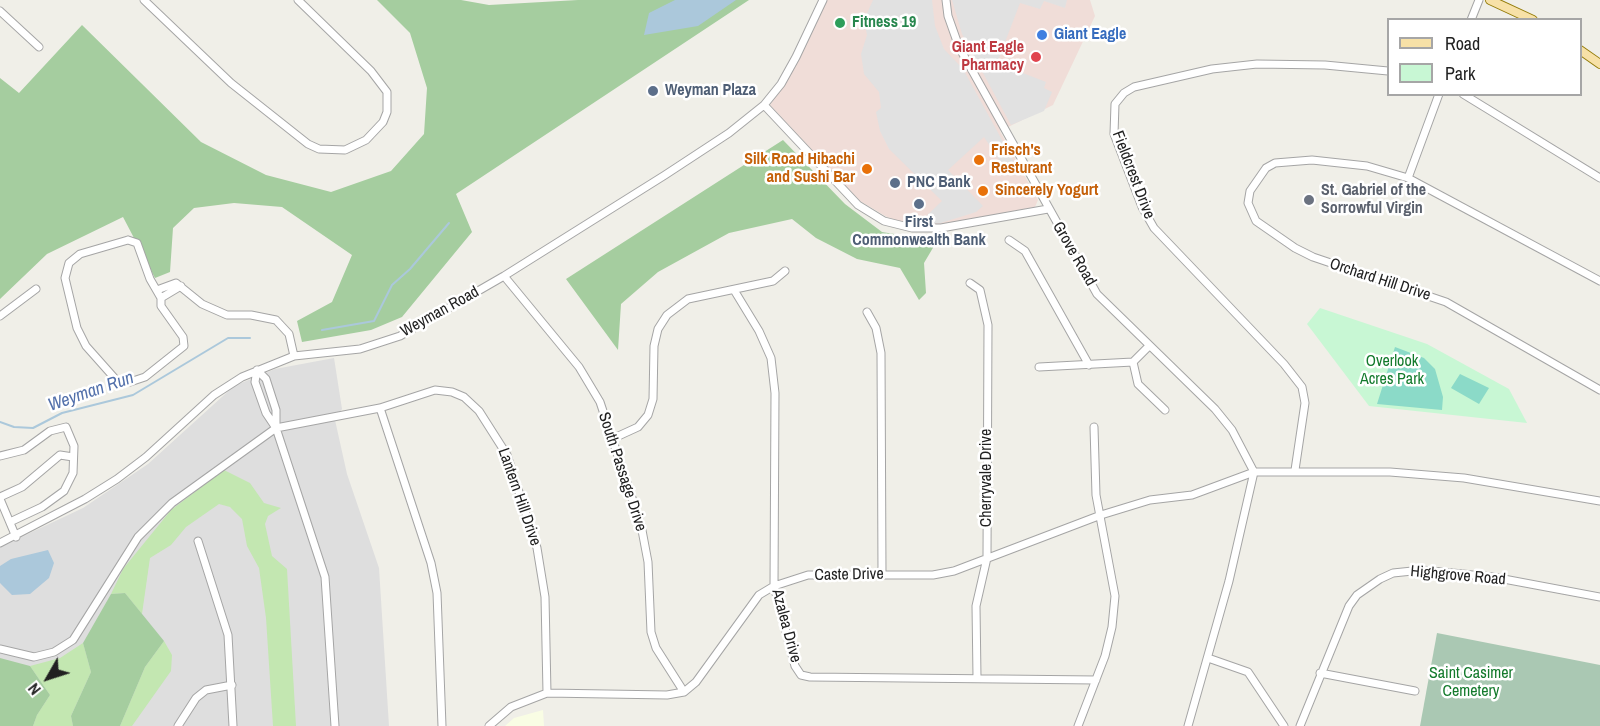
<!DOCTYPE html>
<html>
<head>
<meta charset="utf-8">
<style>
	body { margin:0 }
	#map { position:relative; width:1600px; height:726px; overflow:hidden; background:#f0efe8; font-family:"Archivo Narrow",sans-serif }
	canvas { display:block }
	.legend { position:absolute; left:1387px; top:18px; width:195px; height:78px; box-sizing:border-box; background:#fff; border:2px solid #a6a6a6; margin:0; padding:8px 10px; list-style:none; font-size:18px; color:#212121 }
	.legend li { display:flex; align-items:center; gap:12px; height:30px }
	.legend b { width:30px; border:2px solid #a6a6a6 }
	.north { position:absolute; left:18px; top:648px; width:60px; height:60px; -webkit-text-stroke:4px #fff; paint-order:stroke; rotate:231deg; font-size:16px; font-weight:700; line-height:24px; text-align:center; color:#212121 }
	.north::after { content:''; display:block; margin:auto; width:21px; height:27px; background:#212121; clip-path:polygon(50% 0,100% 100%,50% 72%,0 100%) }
</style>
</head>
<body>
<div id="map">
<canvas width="1600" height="726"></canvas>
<ul class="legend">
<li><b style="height:8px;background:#f7e1a7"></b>Road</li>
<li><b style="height:16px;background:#c8f7d4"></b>Park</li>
</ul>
<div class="north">N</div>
</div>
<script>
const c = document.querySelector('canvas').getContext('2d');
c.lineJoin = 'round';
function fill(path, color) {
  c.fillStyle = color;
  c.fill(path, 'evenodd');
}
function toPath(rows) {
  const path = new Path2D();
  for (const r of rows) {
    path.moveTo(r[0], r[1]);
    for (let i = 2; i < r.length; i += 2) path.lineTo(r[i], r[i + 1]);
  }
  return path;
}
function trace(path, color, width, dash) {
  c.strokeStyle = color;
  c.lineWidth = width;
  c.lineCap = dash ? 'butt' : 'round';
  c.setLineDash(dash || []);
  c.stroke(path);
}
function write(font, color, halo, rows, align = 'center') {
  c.font = font + ' "Archivo Narrow",sans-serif';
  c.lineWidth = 5;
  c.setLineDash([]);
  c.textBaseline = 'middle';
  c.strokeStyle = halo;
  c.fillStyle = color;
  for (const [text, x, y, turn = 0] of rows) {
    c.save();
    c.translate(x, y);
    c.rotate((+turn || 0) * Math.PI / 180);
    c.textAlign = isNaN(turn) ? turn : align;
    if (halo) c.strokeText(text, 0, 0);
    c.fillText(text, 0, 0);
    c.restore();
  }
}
const residential = toPath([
	[334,358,342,409,335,420,347,474,379,568,389,726,0,726,0,547,83,508,148,464,234,386,275,369]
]);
const commercial = toPath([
	[827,0,1090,0,1095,16,1053,105,1000,131,1038,200,1035,207,938,225,914,226,887,217,860,201,770,105,795,66]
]);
const education = toPath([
	[543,710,544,726,505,726,514,718]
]);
const grass = toPath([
	[224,470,250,483,264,503,281,508,268,516,265,524,272,556,287,569,296,726,273,726,266,618,259,568,247,546,242,519,230,507,219,504,186,527,171,545,150,558,142,614,125,593,111,594,123,569,171,510],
	[164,641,172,655,171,671,132,726,120,726,145,667],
	[83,643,91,672,71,716,73,726,33,726,37,715,50,695,30,666,60,658]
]);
const forest = toPath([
	[377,0,461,0,489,5,578,0,749,0,456,194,472,232,402,317,371,330,302,342,297,321,332,302,352,255,282,207,234,203,194,208,173,228,170,272,155,278,123,217,47,254,0,299,0,78,19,93,82,25,201,142,266,175,331,192,391,171,424,134,427,88,410,33],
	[783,140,845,204,882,232,937,241,924,263,926,293,919,300,900,268,857,259,816,238,792,219,729,233,658,272,621,304,618,350,566,279],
	[125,593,164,641,145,667,120,726,73,726,71,716,91,672,83,643,111,594],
	[0,658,30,666,50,695,37,715,33,726,0,726]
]);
const cemetery = toPath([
	[1437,633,1600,665,1600,726,1420,726]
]);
const park = toPath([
	[1320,308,1427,344,1509,389,1527,423,1369,406,1307,324]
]);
const pitch = toPath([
	[1395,347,1424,358,1435,369,1443,397,1442,410,1377,404],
	[1460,374,1489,388,1479,404,1451,388]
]);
const parking = toPath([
	[873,0,932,0,935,26,944,49,963,69,1018,169,1009,175,984,137,948,170,983,206,976,212,941,223,918,224,942,201,889,149,880,131,876,112,881,108,879,92,864,74,861,54,867,35,864,20],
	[952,0,1067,0,1065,8,1044,1,1040,9,1020,3,997,63,1046,82,1044,88,1052,92,1044,111,1011,125,962,34]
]);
const water = toPath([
	[675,0,736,0,698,26,644,35,649,13],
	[48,550,54,563,49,578,30,594,12,595,0,583,0,566,11,559]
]);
const stream = toPath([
	[322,330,374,321,392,285,410,269,449,223],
	[0,422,14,427,33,428,62,413,133,395,228,338,250,338]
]);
const minor = toPath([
	[144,0,231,83,308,144,319,149,345,150,366,140,383,122,387,112,387,92,371,71,298,0],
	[946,0,948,16,959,47,1097,294,1215,409,1232,430,1254,472,1229,581,1188,726],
	[0,11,39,47],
	[1471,20,1479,0],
	[1463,94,1600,178],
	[764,105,858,205,884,221,912,228,941,228,1048,209],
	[1408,178,1439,94],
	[128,240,137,243,150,279,161,298,161,306,183,337,184,346,145,377,130,382,118,382,86,346,77,328,65,278,69,263,80,254,128,240],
	[1009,240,1025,251,1089,365],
	[504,276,579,367,600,402,641,525,648,562,651,632,656,648,684,692],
	[1600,281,1408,178,1367,166,1312,160,1275,163,1266,168,1250,191,1248,203,1256,221,1295,248,1313,257,1446,302,1600,390],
	[970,283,980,290,988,325,987,558,976,606,977,677],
	[157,290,176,283,202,304,227,315,251,315,276,320,289,334,294,356],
	[734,290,759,331,771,358,775,393,774,586,795,666,801,675,810,677,1096,680],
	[161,298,181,286],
	[867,312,876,328,881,353,882,574],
	[0,316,36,289],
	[1133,362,1138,384,1165,410],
	[1039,367,1133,362,1149,346],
	[257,370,255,382,266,413,276,428,325,577,335,726],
	[257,370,266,379,276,410,276,428],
	[380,408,431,563,437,593,442,726],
	[614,438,638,427,648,415,653,399,654,346,658,329,667,315,688,299,773,281,785,271],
	[0,456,24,450,50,431,66,427,74,446,73,473,64,491,42,507,10,522],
	[1295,470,1305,403,1302,387,1284,364,1154,228,1142,207,1114,134,1115,104,1124,93,1134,87,1212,69,1257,64,1325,65,1388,71],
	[0,497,22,487,60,455,73,457],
	[0,499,16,537],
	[198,541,228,635,233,726],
	[0,543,85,499,117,479,146,457,214,395,242,377,294,356,360,349,400,336,504,276,665,175,729,133,764,105,781,84,796,57,823,0],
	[0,649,34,657,54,652,73,640,138,537,172,503,276,428,380,408,435,390,452,392,464,397,479,411,507,455,537,548,545,597,547,693],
	[1208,658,1248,672,1284,726],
	[1320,673,1415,691],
	[178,726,196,698,206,690,232,685],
	[489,726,511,707,547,693,667,695,684,692,696,682,759,595,774,586,808,575,933,575,954,571,1101,515,1150,500,1192,495,1254,472,1390,472,1464,478,1600,501],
	[1078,726,1105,656,1112,627,1115,596,1096,495,1094,427],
	[1300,726,1349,606,1357,595,1380,579,1393,573,1422,570,1493,577,1600,597]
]);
const major = toPath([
	[1490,0,1533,20],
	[1580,50,1600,64]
]);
const markers = [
	[840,23,6,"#2e9e5b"],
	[1042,35,6,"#3f7fe0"],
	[1036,57,6,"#e0444e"],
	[653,91,6,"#5c6f8a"],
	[979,160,6,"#e8710a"],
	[867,169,6,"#e8710a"],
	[895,183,6,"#5c6f8a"],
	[983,191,6,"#e8710a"],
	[1309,200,6,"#6b7280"],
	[919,204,6,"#5c6f8a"]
];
const leisureNames = [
	["Fitness 19",852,23]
];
const shopNames = [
	["Giant Eagle",1054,35]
];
const healthNames = [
	["Giant Eagle",1024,48],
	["Pharmacy",1024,66]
];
const serviceNames = [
	["Weyman Plaza",665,91],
	["PNC Bank",907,183],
	["First",919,223,"center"],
	["Commonwealth Bank",919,241,"center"]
];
const foodNames = [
	["Frisch's",991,151],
	["Resturant",991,169],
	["Silk Road Hibachi",855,160,"right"],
	["and Sushi Bar",855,178,"right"],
	["Sincerely Yogurt",995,191]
];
const streetNames = [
	["Fieldcrest Drive",1133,175,69],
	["Grove Road",1074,254,60],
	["Orchard Hill Drive",1380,280,18],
	["Weyman Road",440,312,-29],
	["South Passage Drive",622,472,72],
	["Cherryvale Drive",987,478,-90],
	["Lantern Hill Drive",519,497,71],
	["Caste Drive",849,575,-1],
	["Highgrove Road",1458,576,5],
	["Azalea Drive",786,626,75]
];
const worshipNames = [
	["St. Gabriel of the",1321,191],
	["Sorrowful Virgin",1321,209]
];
const parkNames = [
	["Overlook",1392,362],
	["Acres Park",1392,380],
	["Saint Casimer",1471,674],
	["Cemetery",1471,692]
];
const waterNames = [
	["Weyman Run",91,392,-19]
];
fill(residential, '#dedede');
fill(commercial, '#f0ddd8');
fill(education, '#f9fde4');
fill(grass, '#c3e7b1');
fill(forest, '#a5cd9f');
fill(cemetery, '#aac8b3');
fill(park, '#c8f7d4');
fill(pitch, '#8bdac8');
fill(parking, '#e1e1e1');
fill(water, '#abc8db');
trace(stream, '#abc8db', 2);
trace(minor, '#a5a5a5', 9);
trace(major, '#947c09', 10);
trace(minor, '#fff', 7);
trace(major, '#f7e1a7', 8);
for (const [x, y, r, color] of markers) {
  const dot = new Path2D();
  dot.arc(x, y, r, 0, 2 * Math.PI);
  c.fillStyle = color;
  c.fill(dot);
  trace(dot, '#fff', 2);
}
write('bold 16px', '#27864d', '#fff', leisureNames, 'left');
write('bold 16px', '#366cbe', '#fff', shopNames, 'left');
write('bold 16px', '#be3a42', '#fff', healthNames, 'right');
write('bold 16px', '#4e5e75', '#fff', serviceNames, 'left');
write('bold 16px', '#c56008', '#fff', foodNames, 'left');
write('16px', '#212121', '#fff', streetNames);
write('bold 16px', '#5b616d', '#fff', worshipNames, 'left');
write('16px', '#137a2c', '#fff', parkNames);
write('italic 18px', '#5270ab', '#fff', waterNames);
</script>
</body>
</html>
